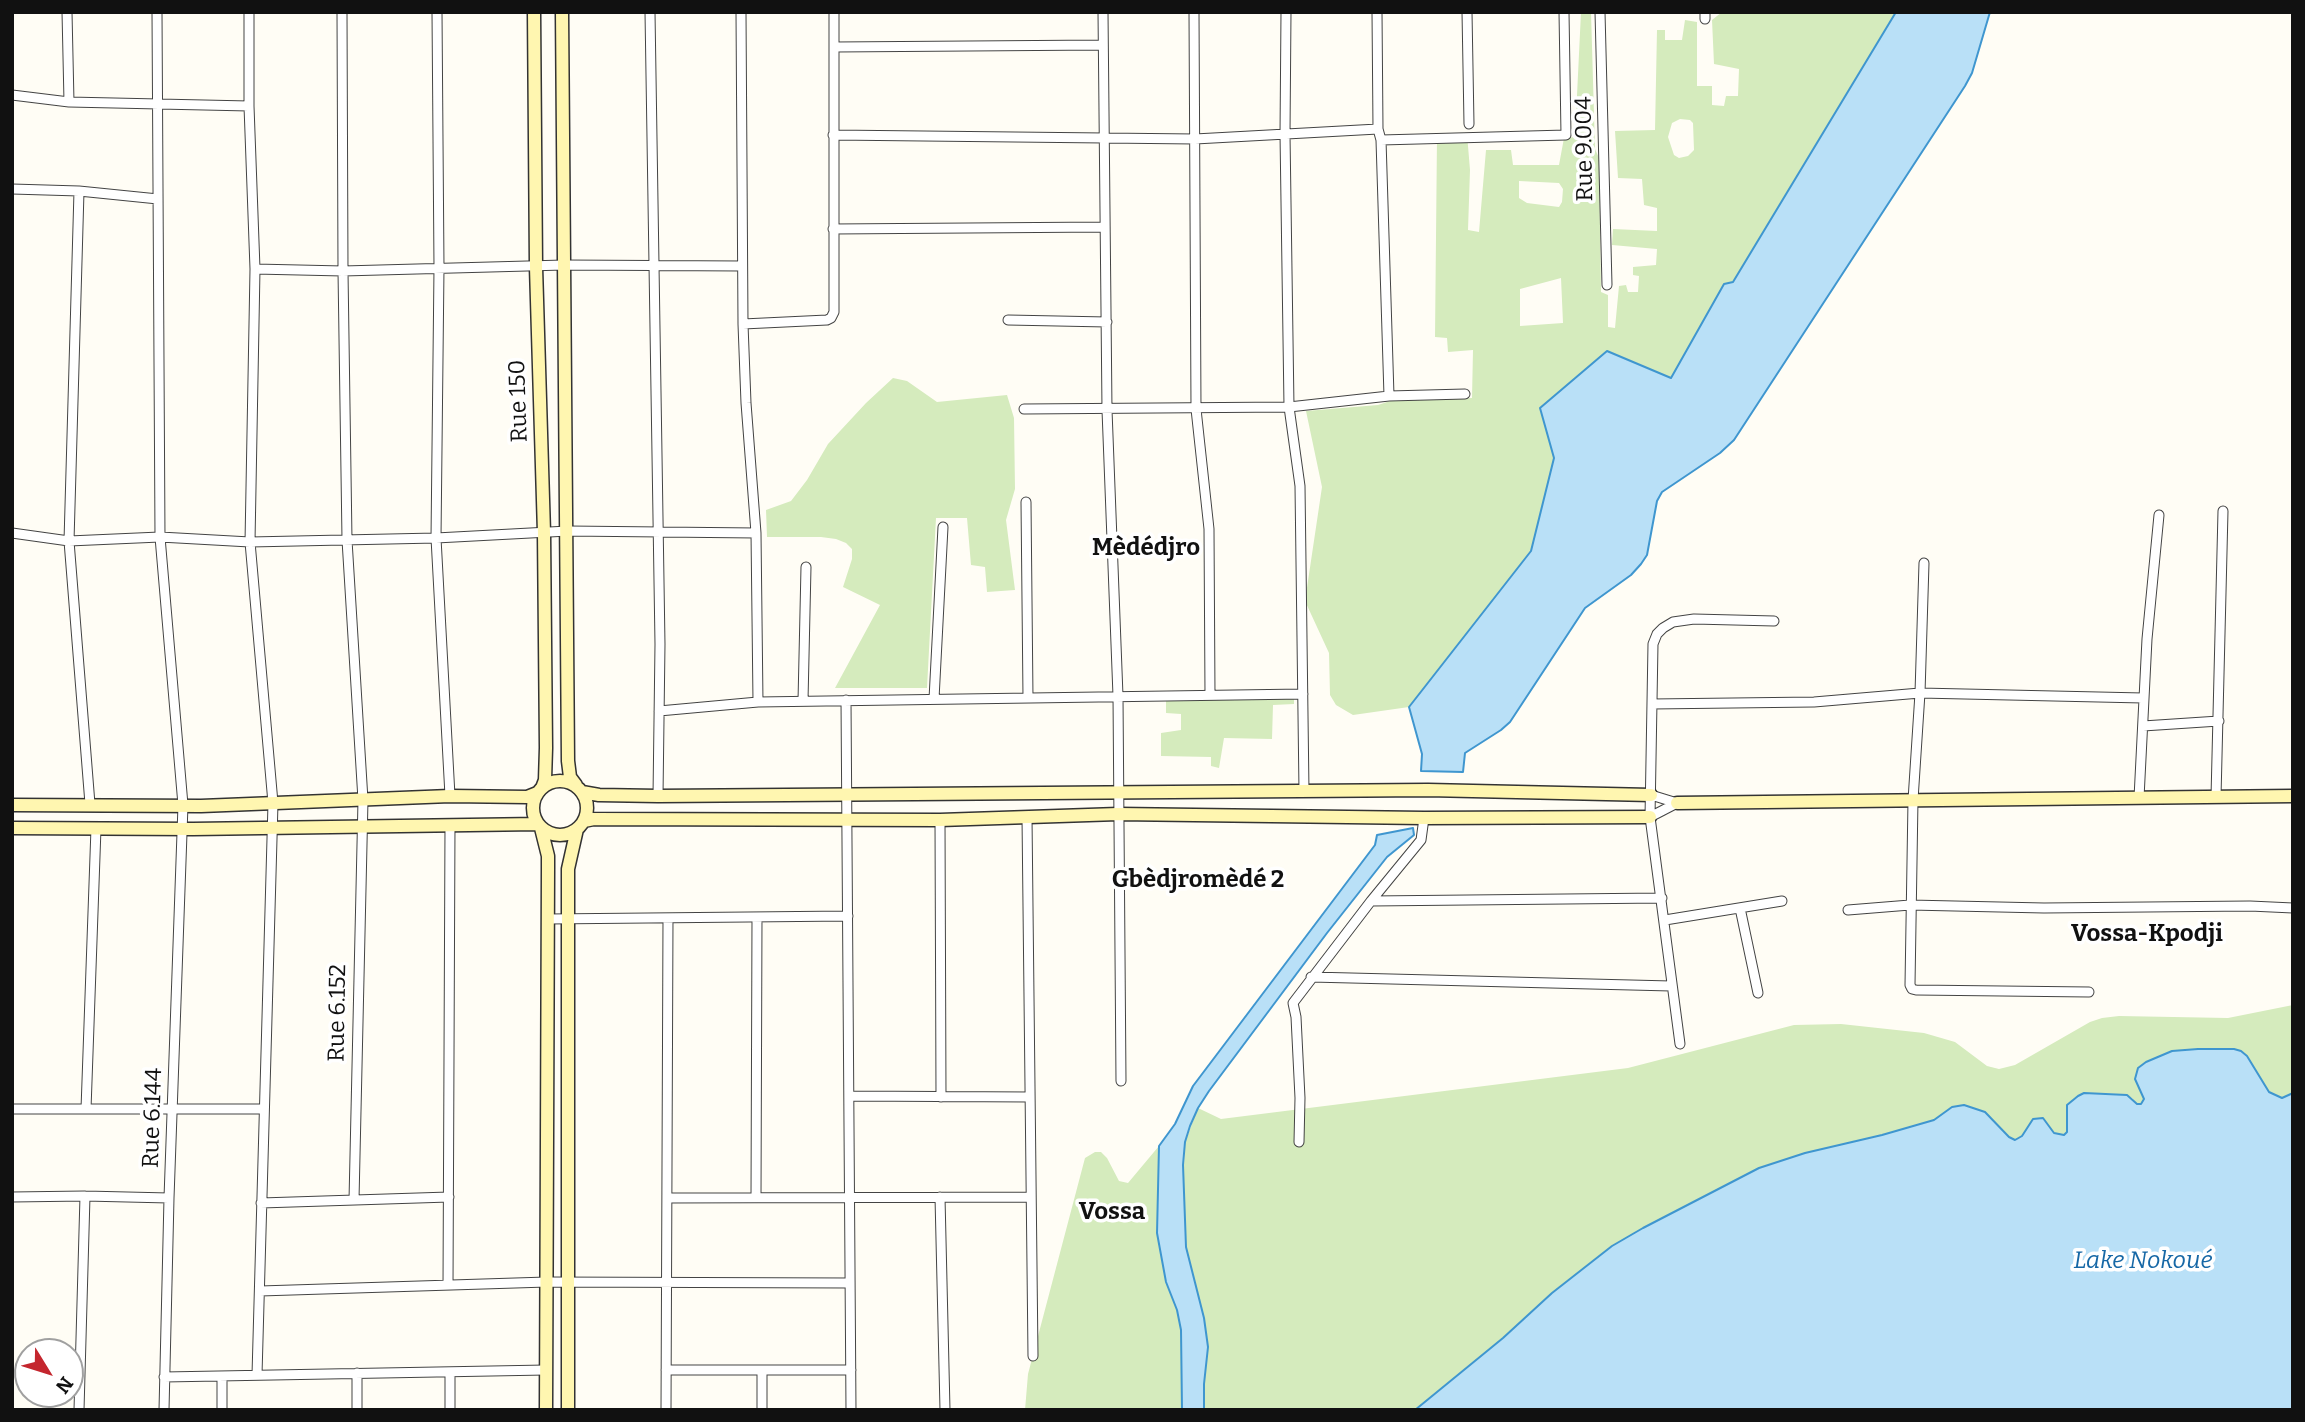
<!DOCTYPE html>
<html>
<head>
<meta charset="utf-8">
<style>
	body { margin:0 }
	#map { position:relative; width:2305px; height:1422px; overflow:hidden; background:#fffdf5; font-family:Bitter,serif }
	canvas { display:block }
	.frame { position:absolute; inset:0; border:14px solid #111; pointer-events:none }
	.north { position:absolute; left:14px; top:1338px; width:70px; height:70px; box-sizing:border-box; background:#fff; border:2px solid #a0a0a0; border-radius:50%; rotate:128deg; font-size:19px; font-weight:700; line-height:28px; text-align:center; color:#111 }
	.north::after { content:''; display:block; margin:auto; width:24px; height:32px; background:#c4262e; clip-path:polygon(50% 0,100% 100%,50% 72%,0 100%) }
</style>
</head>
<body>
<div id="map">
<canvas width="2305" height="1422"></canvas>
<div class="frame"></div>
<div class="north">N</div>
</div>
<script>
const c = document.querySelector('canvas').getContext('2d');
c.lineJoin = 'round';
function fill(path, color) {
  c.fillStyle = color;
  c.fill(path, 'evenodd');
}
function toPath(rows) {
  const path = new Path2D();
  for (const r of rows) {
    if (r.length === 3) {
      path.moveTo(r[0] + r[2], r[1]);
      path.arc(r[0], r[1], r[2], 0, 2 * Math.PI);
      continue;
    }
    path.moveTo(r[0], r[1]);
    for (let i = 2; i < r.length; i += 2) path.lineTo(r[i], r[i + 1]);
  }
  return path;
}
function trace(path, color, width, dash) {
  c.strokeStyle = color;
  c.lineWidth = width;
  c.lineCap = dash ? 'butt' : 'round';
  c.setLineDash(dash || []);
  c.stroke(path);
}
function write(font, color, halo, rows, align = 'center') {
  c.font = font + ' Bitter,serif';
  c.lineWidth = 7;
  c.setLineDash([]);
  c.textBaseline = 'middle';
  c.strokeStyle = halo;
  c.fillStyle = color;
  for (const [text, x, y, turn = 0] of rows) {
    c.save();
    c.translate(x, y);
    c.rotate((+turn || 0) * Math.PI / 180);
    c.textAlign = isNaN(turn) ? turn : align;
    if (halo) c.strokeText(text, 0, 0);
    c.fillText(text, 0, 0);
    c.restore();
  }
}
const green = toPath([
	[1581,12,1591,12,1595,149,1599,158,1601,292,1608,295,1608,327,1615,328,1619,286,1626,285,1628,292,1638,292,1639,276,1633,275,1633,267,1656,265,1657,249,1612,245,1613,229,1657,231,1657,208,1644,205,1642,179,1618,178,1615,131,1655,130,1657,30,1665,30,1665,40,1682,40,1685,20,1697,22,1697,86,1712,86,1712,105,1724,106,1726,96,1738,96,1739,69,1714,64,1712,20,1722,12,1896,12,1733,282,1724,284,1671,379,1540,408,1554,458,1531,551,1409,707,1353,715,1336,705,1330,695,1329,653,1305,601,1322,487,1306,411,1378,405,1390,401,1472,398,1473,350,1448,352,1447,338,1435,337,1437,137,1467,134,1470,170,1468,230,1479,232,1486,150,1511,150,1513,165,1559,165,1564,138,1575,137],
	[1680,119,1690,120,1693,123,1694,150,1688,156,1679,158,1674,155,1668,137,1672,123],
	[1519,181,1559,183,1563,189,1562,202,1559,207,1527,203,1519,198],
	[1561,278,1563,323,1520,326,1520,289],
	[893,378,907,381,937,402,1007,395,1014,418,1015,489,1006,520,1015,590,987,592,985,567,971,565,967,518,936,518,927,688,835,688,880,605,843,587,852,559,852,549,846,543,836,539,821,537,767,537,766,510,791,501,807,480,828,444,866,403],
	[1294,698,1294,704,1273,705,1272,739,1224,738,1219,768,1211,766,1211,757,1161,756,1161,733,1181,730,1181,714,1166,713,1166,699],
	[2293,1005,2293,1093,2287,1098,2277,1097,2269,1092,2247,1056,2241,1051,2234,1049,2198,1049,2173,1051,2146,1062,2145,1099,2141,1104,2137,1104,2132,1098,2118,1094,2084,1093,2078,1096,2066,1115,2067,1125,2067,1132,2064,1135,2054,1133,2030,1123,2022,1136,2015,1140,2009,1137,1985,1112,1952,1107,1934,1120,1882,1135,1805,1153,1759,1168,1643,1228,1612,1246,1552,1293,1503,1338,1415,1410,1204,1410,1204,1384,1208,1347,1204,1318,1186,1247,1183,1187,1185,1142,1198,1108,1221,1119,1628,1068,1794,1025,1841,1024,1924,1033,1955,1042,1987,1066,1999,1069,2015,1065,2090,1022,2102,1018,2119,1016,2228,1018],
	[1159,1146,1157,1233,1166,1282,1177,1310,1181,1330,1182,1410,1025,1410,1028,1374,1085,1158,1095,1152,1101,1152,1107,1158,1119,1181,1128,1183]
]);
const water = toPath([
	[1896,12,1990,12,1972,73,1965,86,1734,440,1720,453,1662,492,1657,501,1647,555,1641,564,1631,575,1585,608,1510,722,1501,730,1465,753,1463,772,1421,771,1422,754,1409,707,1531,551,1554,458,1540,408,1607,351,1671,378,1724,284,1733,282,1896,12],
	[1413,828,1414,835,1387,857,1327,933,1209,1091,1198,1108,1190,1126,1185,1142,1183,1165,1186,1247,1204,1318,1208,1347,1204,1384,1204,1410,1182,1410,1181,1330,1177,1310,1166,1282,1157,1233,1159,1146,1175,1124,1193,1086,1375,845,1377,835,1413,828],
	[2198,1049,2234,1049,2241,1051,2247,1056,2269,1092,2282,1098,2293,1093,2293,1410,1415,1410,1503,1338,1552,1293,1612,1246,1643,1228,1759,1168,1805,1153,1882,1135,1934,1120,1952,1107,1964,1105,1985,1112,2009,1137,2015,1140,2022,1136,2033,1119,2043,1118,2054,1133,2064,1135,2067,1132,2067,1105,2078,1096,2084,1093,2127,1095,2137,1104,2141,1104,2144,1099,2135,1079,2138,1068,2146,1062,2172,1051,2198,1049]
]);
const street = toPath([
	[67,12,69,102],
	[157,12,160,537,183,805,169,1198,164,1410],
	[249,12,249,106,255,269,250,542,273,803,257,1375],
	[342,12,343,271,347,540,363,800,354,1200],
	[437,12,439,268,436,538,450,796],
	[650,12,660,644,658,796],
	[741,12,743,324,746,403,756,533,758,702],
	[1103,12,1107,410,1118,696,1121,1081],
	[1194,12,1196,409,1209,529,1210,695],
	[1286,12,1285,134,1289,407,1300,486,1304,791],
	[1377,12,1378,129],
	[1467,12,1469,124],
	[1600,12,1607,285],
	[1705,12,1705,19],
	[835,47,1102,45],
	[12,95,69,102,249,106],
	[833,135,1195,139,1378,129,1381,140,1566,135,1564,12],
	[1381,140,1389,396],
	[12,189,79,191,158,199],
	[79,191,69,541,90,804],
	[833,229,1105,227],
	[255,269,343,271,564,265,742,266],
	[1008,320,1107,322],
	[743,324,827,320,831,318,834,312,834,12],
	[1024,409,1289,407,1389,396,1465,394],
	[1026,502,1028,698],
	[12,533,69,541,160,537,250,542,436,538,568,531,756,533],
	[1924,563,1920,693,1913,800,1910,985,1912,989,1916,990,2089,992],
	[934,699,943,527],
	[846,700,851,1410],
	[803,701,806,567],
	[1652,704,1814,702,1920,693,2143,698],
	[659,711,758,702,1303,694],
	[2143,726,2219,721],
	[1651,795,1677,803],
	[2216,797,2223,511],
	[2139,798,2147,639,2159,515],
	[1027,817,1033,1356],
	[1650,817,1677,803],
	[940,820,941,1097],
	[1371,901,1662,898],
	[1740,908,1758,993],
	[1848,910,1910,905,2044,908,2250,906,2293,908],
	[548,919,848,916],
	[1665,920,1782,901],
	[1311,977,1671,986],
	[1680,1044,1650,817,1653,644,1657,634,1663,628,1673,622,1694,619,1774,621],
	[849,1096,1030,1097],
	[12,1109,264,1109],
	[86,1109,96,828],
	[1299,1142,1300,1098,1296,1017,1293,1003,1371,901,1421,840,1424,818],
	[12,1197,85,1196,169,1198],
	[756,1197,757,917],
	[940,1197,945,1410],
	[667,1198,1031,1197],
	[261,1203,449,1197],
	[448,1285,450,825],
	[260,1291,547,1282,850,1283],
	[666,1370,851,1370],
	[222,1376,222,1410],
	[164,1377,546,1370],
	[79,1410,85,1196],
	[357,1410,357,1373],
	[450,1410,450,1372],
	[666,1410,668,918],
	[762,1410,762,1370]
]);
const secondary = toPath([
	[534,12,536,267,544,533,546,748,545,780,542,788],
	[562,12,568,761,570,777,576,785],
	[560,808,27],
	[582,792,599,795,658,796,1428,790,1651,795],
	[1677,803,2293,796],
	[12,805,201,806,450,796,527,797,537,793],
	[584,821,594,819,940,820,1118,814,1424,818,1650,817],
	[12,828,193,829,538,824],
	[541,828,548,856,548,869,546,1410],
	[568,1410,568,869,577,829]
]);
const streetNames = [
	["Rue 9.004",1585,149,-91],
	["Rue 150",519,401,-92],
	["Rue 6.152",338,1013,-89],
	["Rue 6.144",153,1118,-88]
];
const neighbourhoodNames = [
	["Mèdédjro",1146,548],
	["Gbèdjromèdé 2",1198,880],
	["Vossa-Kpodji",2147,934],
	["Vossa",1112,1212]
];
const waterNames = [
	["Lake Nokoué",2143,1261]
];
fill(green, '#d5ebbd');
fill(water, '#b9e0f7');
trace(water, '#3f96cf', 2);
trace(street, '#444', 11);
trace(secondary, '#333', 15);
trace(street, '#fff', 9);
trace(secondary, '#fff6b0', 12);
write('23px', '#111', '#fff', streetNames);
write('bold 24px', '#111', '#fff', neighbourhoodNames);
write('italic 24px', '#1768a6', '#fff', waterNames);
</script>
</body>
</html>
